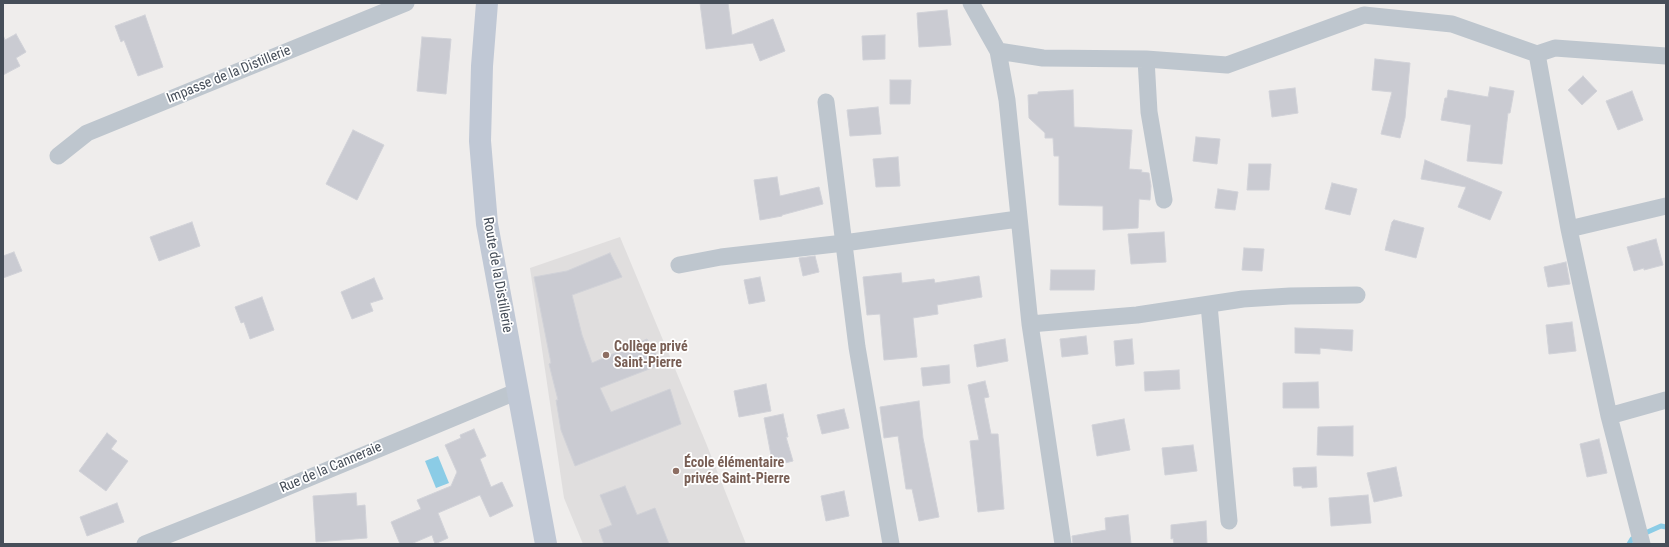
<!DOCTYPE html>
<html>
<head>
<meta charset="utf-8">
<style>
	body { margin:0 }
	#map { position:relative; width:1669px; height:547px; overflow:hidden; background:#efedec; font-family:"Roboto Condensed",sans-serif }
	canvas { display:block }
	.frame { position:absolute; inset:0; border:4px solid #464e59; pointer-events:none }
</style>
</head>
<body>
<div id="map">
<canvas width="1669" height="547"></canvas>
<div class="frame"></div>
</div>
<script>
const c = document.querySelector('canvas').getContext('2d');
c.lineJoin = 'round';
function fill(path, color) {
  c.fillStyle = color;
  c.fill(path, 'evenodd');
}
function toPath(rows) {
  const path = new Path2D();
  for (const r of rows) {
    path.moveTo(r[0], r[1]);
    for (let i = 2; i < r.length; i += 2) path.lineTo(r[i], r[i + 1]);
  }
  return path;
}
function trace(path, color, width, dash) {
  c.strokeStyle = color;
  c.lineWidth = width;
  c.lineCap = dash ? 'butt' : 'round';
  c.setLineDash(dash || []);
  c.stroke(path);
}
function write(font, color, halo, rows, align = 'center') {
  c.font = font + ' "Roboto Condensed",sans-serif';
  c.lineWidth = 3.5;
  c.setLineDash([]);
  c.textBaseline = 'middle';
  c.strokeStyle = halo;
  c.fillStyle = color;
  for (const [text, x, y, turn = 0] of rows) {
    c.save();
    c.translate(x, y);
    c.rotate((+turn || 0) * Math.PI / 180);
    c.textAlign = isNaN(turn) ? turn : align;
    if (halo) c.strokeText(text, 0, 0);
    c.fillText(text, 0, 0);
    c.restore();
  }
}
const education = toPath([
	[620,237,706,443,746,544,583,544,564,498,530,268]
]);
const water = toPath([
	[438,456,449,483,436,488,425,461]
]);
const stream = toPath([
	[1629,544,1632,539,1661,526,1666,527]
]);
const building = toPath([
	[700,3,728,3,732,35,773,19,785,51,760,61,753,43,706,49,700,3],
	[947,10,951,45,919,47,917,13,947,10],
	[145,15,163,67,138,76,124,40,121,42,115,26,145,15],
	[16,34,26,52,16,58,20,66,3,75,3,35,5,40,16,34],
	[885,35,885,59,863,60,862,36,885,35],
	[422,37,451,39,446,94,417,91,422,37],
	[1375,59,1410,63,1405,118,1400,138,1381,134,1392,92,1372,90,1375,59],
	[1583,76,1597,91,1582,105,1568,90,1583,76],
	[890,80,911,80,910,104,890,104,890,80],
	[1490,87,1514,91,1510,113,1508,113,1502,164,1467,161,1471,125,1441,120,1445,98,1447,98,1448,90,1488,97,1490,87],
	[1295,88,1298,113,1272,117,1269,91,1295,88],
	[1073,90,1074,127,1132,130,1129,169,1142,170,1141,172,1149,173,1151,186,1150,200,1139,199,1138,228,1103,230,1103,206,1059,205,1059,156,1054,156,1053,138,1045,138,1045,133,1029,118,1028,95,1038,94,1038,92,1073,90],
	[1632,91,1643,120,1618,130,1606,101,1632,91],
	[878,107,881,134,850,136,847,110,878,107],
	[353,130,384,145,357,200,326,184,353,130],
	[1196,137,1220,139,1217,164,1193,161,1196,137],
	[898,157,900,186,876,187,873,159,898,157],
	[1425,160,1502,192,1490,220,1458,207,1466,187,1421,179,1425,160],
	[1249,164,1271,164,1269,190,1247,190,1249,164],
	[777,177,780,196,819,187,823,204,782,215,782,216,760,220,754,180,777,177],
	[1332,183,1357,189,1350,215,1325,209,1332,183],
	[1218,189,1238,192,1235,210,1215,208,1218,189],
	[1394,220,1424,228,1416,258,1385,250,1392,222,1394,220],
	[192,222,200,246,159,261,150,237,192,222],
	[1164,232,1166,262,1131,264,1128,234,1164,232],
	[1656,239,1663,265,1644,270,1644,268,1634,271,1627,247,1656,239],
	[1244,248,1264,249,1262,271,1242,270,1244,248],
	[14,252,22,271,3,278,3,256,14,252],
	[610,253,622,277,572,295,582,335,592,363,647,339,662,364,600,388,611,412,670,389,681,424,575,466,561,430,556,400,558,400,549,364,551,363,534,277,567,271,610,253],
	[815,256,819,272,803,276,799,258,815,256],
	[1566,262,1570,284,1548,287,1544,267,1566,262],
	[1051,270,1095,270,1094,290,1050,290,1051,270],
	[901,273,902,283,934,279,935,283,979,276,982,297,937,305,938,314,913,318,917,357,884,360,880,314,867,315,863,277,901,273],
	[760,277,765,301,749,304,744,280,760,277],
	[374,278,383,299,370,303,373,311,352,319,341,292,374,278],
	[262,297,274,330,250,339,244,322,241,323,235,307,262,297],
	[1572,322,1576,351,1549,354,1546,325,1572,322],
	[1295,328,1353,330,1352,351,1320,348,1320,354,1295,353,1295,328],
	[1086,336,1088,354,1062,357,1060,339,1086,336],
	[1005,339,1008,361,977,367,974,345,1005,339],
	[1132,339,1134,364,1116,366,1114,341,1132,339],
	[949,365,950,383,923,386,921,368,949,365],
	[1179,370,1180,389,1145,391,1144,372,1179,370],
	[985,381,989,397,984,398,991,434,998,434,1004,509,978,512,970,441,979,440,968,385,985,381],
	[1318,382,1319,408,1283,408,1283,383,1318,382],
	[766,384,771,411,739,417,734,391,766,384],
	[919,401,923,438,939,517,919,521,912,489,906,489,898,436,884,438,880,407,919,401],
	[844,409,849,428,822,434,817,415,844,409],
	[783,414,788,437,786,437,793,461,773,466,764,418,783,414],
	[1124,419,1130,450,1097,456,1092,425,1124,419],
	[1353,426,1353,456,1317,455,1318,427,1353,426],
	[474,429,486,456,480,459,491,487,502,482,513,506,490,517,480,495,438,513,448,538,435,544,432,535,411,544,400,544,391,522,421,509,417,500,451,486,457,472,445,445,461,438,460,435,474,429],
	[107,433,117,441,111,449,128,461,106,491,79,471,107,433],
	[1599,439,1607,473,1587,477,1580,444,1599,439],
	[1193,445,1197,471,1165,475,1162,448,1193,445],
	[1316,467,1317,487,1302,488,1302,486,1294,486,1293,468,1316,467],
	[1396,467,1402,496,1374,502,1367,473,1396,467],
	[625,486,637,515,655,508,669,544,604,544,599,530,612,525,600,495,625,486],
	[844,491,849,516,826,521,821,496,844,491],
	[356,493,357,506,365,505,367,538,316,542,313,496,356,493],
	[1368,495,1371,523,1331,526,1329,498,1368,495],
	[117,503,124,522,87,536,80,517,117,503],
	[1128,515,1131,544,1073,544,1072,536,1106,530,1105,518,1128,515],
	[1206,521,1207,544,1174,544,1173,538,1171,539,1171,525,1206,521]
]);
const street = toPath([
	[971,3,998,51,1007,100,1030,324,1063,544],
	[998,51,1043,58,1146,59,1227,65,1364,15,1452,24,1537,54,1555,48,1666,56],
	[1537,54,1569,229,1609,416,1642,544],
	[1146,59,1149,112,1164,200],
	[826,102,857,347,891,544],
	[58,156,87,133,406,3],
	[1569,229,1666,206],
	[679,265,721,257,844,243,1018,219],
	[1209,305,1229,521],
	[1030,324,1137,315,1243,299,1290,296,1357,295],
	[1609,416,1666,400],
	[145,544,251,502,518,391]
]);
const secondary = toPath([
	[487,3,482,66,480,141,487,224,546,544]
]);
const markers = [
	[606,355,4,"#8d6e63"],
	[676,471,4,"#8d6e63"]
];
const streetNames = [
	["Impasse de la Distillerie",229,75,-22],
	["Route de la Distillerie",497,275,80],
	["Rue de la Canneraie",331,468,-23]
];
const educationNames = [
	["Collège privé",614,347],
	["Saint-Pierre",614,363],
	["École élémentaire",684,463],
	["privée Saint-Pierre",684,479]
];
fill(education, '#e0dede');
fill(water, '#8bcce6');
trace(stream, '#8bcce6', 5);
fill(building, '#cacbd2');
trace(building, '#d1d2d8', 1);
trace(street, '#bec6ce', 17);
trace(secondary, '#c0c8d5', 22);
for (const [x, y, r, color] of markers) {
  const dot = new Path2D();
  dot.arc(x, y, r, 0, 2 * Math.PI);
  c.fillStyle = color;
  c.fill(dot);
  trace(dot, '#fff', 1.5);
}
write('14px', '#464e59', '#fff', streetNames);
write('bold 14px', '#785e54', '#fff', educationNames, 'left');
</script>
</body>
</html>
